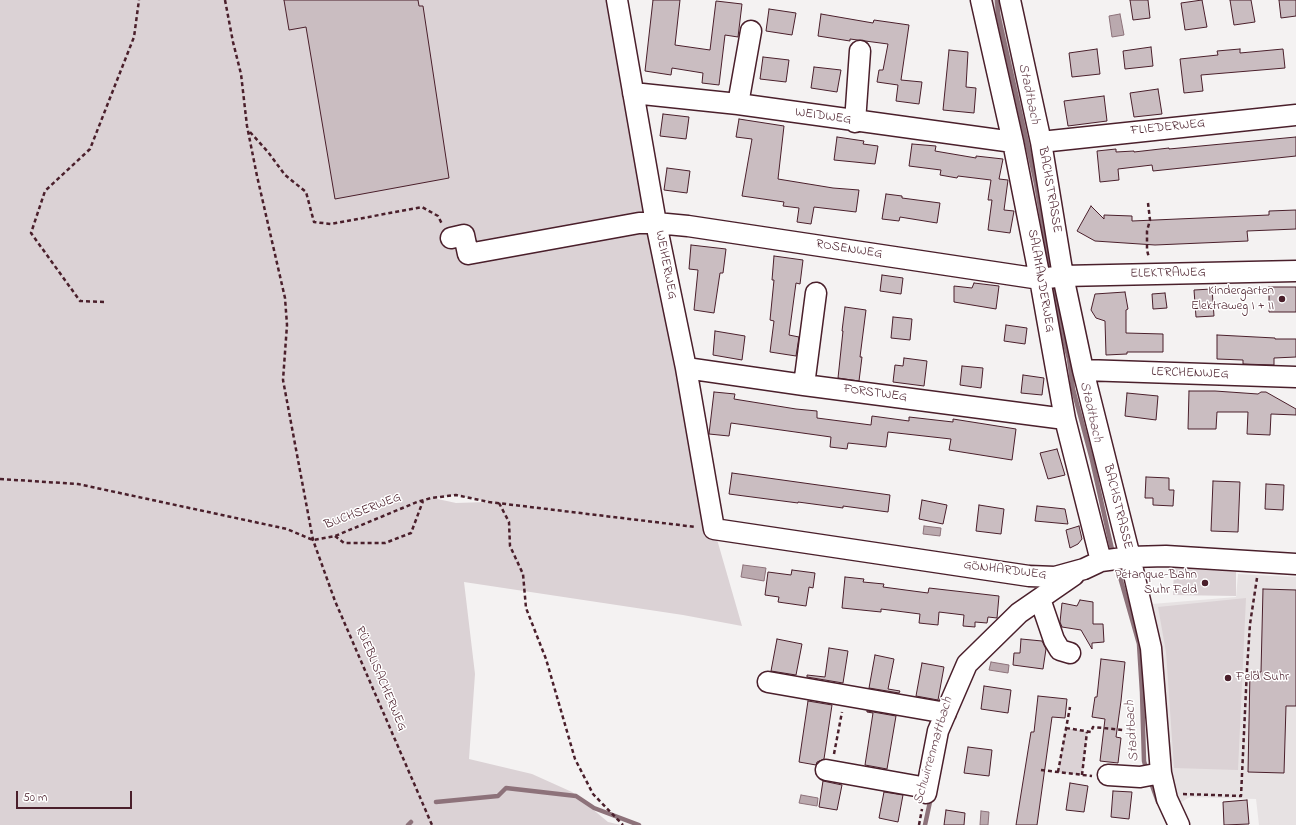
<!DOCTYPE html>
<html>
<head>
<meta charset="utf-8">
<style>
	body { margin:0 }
	#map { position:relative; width:1296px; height:825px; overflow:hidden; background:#f4f2f2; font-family:"Indie Flower",sans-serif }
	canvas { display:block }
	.scale { position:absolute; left:16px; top:791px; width:116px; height:18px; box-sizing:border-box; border:2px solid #4a1f2b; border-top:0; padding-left:5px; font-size:12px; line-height:14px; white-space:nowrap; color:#4a1f2b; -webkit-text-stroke:3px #fff; paint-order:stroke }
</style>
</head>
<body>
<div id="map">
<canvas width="1296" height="825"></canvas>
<div class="scale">50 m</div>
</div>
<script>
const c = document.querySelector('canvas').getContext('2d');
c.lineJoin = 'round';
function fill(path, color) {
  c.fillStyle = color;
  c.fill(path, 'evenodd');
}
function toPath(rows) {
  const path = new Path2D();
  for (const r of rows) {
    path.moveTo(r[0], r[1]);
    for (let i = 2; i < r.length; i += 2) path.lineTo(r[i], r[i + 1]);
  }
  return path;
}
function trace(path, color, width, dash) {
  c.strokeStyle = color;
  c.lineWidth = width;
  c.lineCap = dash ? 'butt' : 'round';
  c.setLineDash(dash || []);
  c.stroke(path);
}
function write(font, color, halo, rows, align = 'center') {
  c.font = font + ' "Indie Flower",sans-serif';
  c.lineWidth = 3;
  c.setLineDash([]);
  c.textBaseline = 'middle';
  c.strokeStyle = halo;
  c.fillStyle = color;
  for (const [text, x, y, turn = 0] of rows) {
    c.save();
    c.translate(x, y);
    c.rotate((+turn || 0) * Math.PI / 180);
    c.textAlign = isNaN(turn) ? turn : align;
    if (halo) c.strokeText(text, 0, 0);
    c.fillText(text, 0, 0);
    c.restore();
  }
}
const built = toPath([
	[1238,574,1296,577,1296,825,1259,825,1256,799,1190,797,1180,803,1166,768,1159,648,1152,604,1236,597]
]);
const green = toPath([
	[0,0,617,0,714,529,742,626,683,615,464,582,475,674,469,759,532,774,572,792,608,822,621,825,0,825],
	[456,495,486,501,487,502,456,503,433,498],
	[987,0,1005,0,1057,266,1044,269],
	[1174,568,1236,572,1236,596,1173,595],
	[1246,598,1238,770,1174,768,1166,652,1158,607],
	[1066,728,1087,732,1082,775,1058,772]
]);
const water = toPath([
	[1120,14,1124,35,1112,37,1109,16,1120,14],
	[924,526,941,528,940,536,923,534,924,526],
	[743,565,766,568,764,581,741,577,743,565],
	[991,662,1009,665,1008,673,989,670,991,662],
	[801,795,818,798,817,806,799,803,801,795],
	[981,811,989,812,988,825,980,825,981,811]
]);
const stream = toPath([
	[997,0,998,14,1036,183,1051,273],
	[1053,282,1060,324,1069,359,1073,389,1092,460,1113,554],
	[1116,563,1139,644,1142,692,1144,761,1147,772],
	[1150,780,1158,802],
	[436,802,498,796,506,788,576,796,594,808,639,825],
	[408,825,411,822],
	[925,825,931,797]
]);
const building = toPath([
	[284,0,418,0,419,6,423,6,449,178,335,199,306,27,289,30,284,0],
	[653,0,680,0,675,45,710,50,716,1,742,4,738,37,725,35,719,85,702,83,703,73,672,68,671,75,645,71,653,0],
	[1130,0,1148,0,1150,18,1133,20,1130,0],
	[1202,0,1207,27,1185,30,1181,3,1202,0],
	[1230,0,1251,0,1255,22,1234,25,1230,0],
	[1279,0,1296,0,1296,16,1281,18,1279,0],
	[769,9,796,13,792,35,766,31,769,9],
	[821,14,873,23,874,20,909,25,901,80,922,82,919,104,896,101,898,85,877,82,879,70,883,70,888,44,850,39,850,41,818,36,821,14],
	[1151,47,1153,66,1125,69,1123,51,1151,47],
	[1097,49,1100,74,1072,77,1069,53,1097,49],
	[1240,49,1240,53,1283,49,1285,68,1201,75,1203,91,1184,93,1180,59,1218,55,1217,51,1240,49],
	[949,50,968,52,966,87,976,88,974,113,943,110,949,50],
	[763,57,789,60,786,82,760,79,763,57],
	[814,67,841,70,837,92,811,88,814,67],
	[1158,89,1162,114,1134,117,1130,93,1158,89],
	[1104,96,1107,121,1068,126,1064,101,1104,96],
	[663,114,689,117,686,139,660,136,663,114],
	[739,119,784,126,778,179,833,188,859,190,856,212,814,207,811,224,797,222,799,208,783,206,784,202,742,196,752,139,736,137,739,119],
	[837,137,864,141,863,144,878,146,875,164,834,160,837,137],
	[1296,137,1296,156,1153,171,1152,165,1118,169,1119,180,1100,182,1097,151,1116,149,1116,152,1134,151,1134,152,1169,148,1169,149,1296,137],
	[912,144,936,146,935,151,976,158,976,156,1003,159,999,179,1008,180,1004,210,1014,211,1010,233,988,230,992,200,988,200,991,180,958,176,957,178,940,175,941,170,909,166,912,144],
	[667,168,690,171,687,193,664,190,667,168],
	[886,194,902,196,902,198,940,203,937,223,900,217,899,221,882,219,886,194],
	[1091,206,1104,219,1104,215,1132,216,1132,221,1269,215,1269,211,1296,210,1296,229,1247,231,1248,241,1155,245,1095,241,1077,231,1091,206],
	[691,245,726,249,723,273,720,273,714,313,694,310,698,270,689,269,691,245],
	[774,256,803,260,800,284,796,283,789,335,799,337,796,356,770,352,774,321,770,320,774,280,772,280,774,256],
	[882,275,903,278,901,294,880,291,882,275],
	[974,283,999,286,996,309,954,302,954,286,972,288,974,283],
	[1269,287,1296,287,1296,312,1269,312,1269,287],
	[1212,289,1214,316,1196,317,1194,290,1212,289],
	[1125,292,1128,309,1126,310,1126,333,1163,334,1163,352,1127,352,1127,354,1106,355,1105,321,1096,318,1091,310,1095,294,1125,292],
	[1165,293,1167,308,1153,309,1152,294,1165,293],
	[845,307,866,310,860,357,862,357,859,381,838,378,843,331,842,331,845,307],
	[893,317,912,319,910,340,891,338,893,317],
	[1006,325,1027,328,1025,344,1004,341,1006,325],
	[715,331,745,336,742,360,713,355,715,331],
	[1217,335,1275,338,1275,339,1296,339,1296,357,1274,358,1274,365,1243,364,1243,360,1217,359,1217,335],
	[904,358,927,361,924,386,893,382,895,365,903,366,904,358],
	[962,366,983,368,981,388,960,385,962,366],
	[1023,375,1044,378,1042,395,1021,393,1023,375],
	[1189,391,1215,391,1258,394,1261,392,1266,392,1296,409,1296,415,1271,414,1270,435,1247,434,1248,412,1217,412,1216,429,1188,429,1189,391],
	[714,392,735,394,734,399,796,409,817,411,817,418,871,425,872,416,909,421,909,417,953,422,953,419,1016,429,1012,460,949,450,951,439,888,432,886,447,848,443,847,449,830,447,831,437,731,423,729,436,709,434,714,392],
	[1127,393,1158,396,1156,420,1125,416,1127,393],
	[1057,449,1065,475,1048,479,1040,453,1057,449],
	[732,473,890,495,888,512,843,506,843,508,798,502,798,503,729,494,732,473],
	[1146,477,1169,478,1169,490,1174,490,1173,506,1153,505,1153,498,1145,498,1146,477],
	[1213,481,1240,482,1238,532,1211,531,1213,481],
	[1266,484,1284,485,1283,510,1265,509,1266,484],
	[922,500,947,505,943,524,919,519,922,500],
	[979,505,1004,509,1001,534,976,531,979,505],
	[1037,506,1065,509,1068,524,1035,521,1037,506],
	[1079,526,1082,539,1078,544,1070,548,1066,530,1079,526],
	[792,570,815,573,813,588,809,587,806,606,778,602,779,597,765,595,768,572,791,575,792,570],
	[845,577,864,579,863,582,884,584,883,587,928,593,929,588,999,596,997,618,988,617,987,623,975,622,975,627,963,626,964,615,939,612,938,625,919,623,920,614,881,609,881,612,842,608,845,577],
	[1263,589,1296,590,1296,706,1286,706,1284,773,1248,772,1250,672,1261,672,1263,589],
	[1080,600,1093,602,1093,624,1103,624,1104,642,1092,643,1092,649,1081,630,1062,627,1060,622,1062,603,1077,606,1080,600],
	[777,639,802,644,796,675,771,671,777,639],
	[1021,639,1042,641,1046,649,1043,669,1013,665,1014,653,1020,653,1021,639],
	[829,648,848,651,843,683,807,677,807,675,825,677,829,648],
	[875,655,894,659,888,689,900,691,899,693,869,688,875,655],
	[1101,659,1125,662,1121,701,1116,737,1121,738,1118,763,1100,761,1105,719,1092,717,1095,697,1097,697,1101,659],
	[922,663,944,667,938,700,916,696,922,663],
	[984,686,1011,690,1008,713,981,709,984,686],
	[1038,696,1067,699,1065,718,1052,717,1037,825,1016,825,1031,732,1034,732,1038,696],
	[808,701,832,705,824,759,817,762,816,765,799,762,808,701],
	[867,711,896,716,887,769,865,765,873,713,867,712,867,711],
	[968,747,992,750,989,776,964,773,968,747],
	[823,781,842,785,837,810,819,807,823,781],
	[1070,783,1088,786,1084,812,1066,810,1070,783],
	[1113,791,1132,792,1129,819,1111,817,1113,791],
	[884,792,903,795,898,822,879,818,884,792],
	[1247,800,1249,824,1224,825,1223,802,1247,800],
	[946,810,965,813,964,825,944,825,946,810]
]);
const path = toPath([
	[225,0,233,42,241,74,247,126,257,176,285,298,287,325,283,380,313,540,335,601,432,825],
	[250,132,268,152,285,175,306,192,314,222,331,224,422,207,438,216,442,224],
	[1148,203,1150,220,1147,231,1147,250,1149,258],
	[104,302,80,301,31,233,45,191,90,149,134,37,139,0],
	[0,479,78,484,287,529,313,540,335,536,417,502,431,498,456,495,489,502,696,527],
	[499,503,509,522,510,546,523,574,526,608,546,659,575,759,593,794,623,825],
	[335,536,344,543,385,543,411,533,423,501],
	[1066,728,1091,732,1093,727,1123,730],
	[834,754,842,712],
	[1041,770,1092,776],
	[1058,772,1070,707],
	[1082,775,1087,732],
	[1183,794,1241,796,1247,669,1250,624,1257,578],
	[919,825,922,809]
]);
const minor = toPath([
	[617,0,656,223,686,368,714,529,1029,576,1055,577,1084,569,1101,561,1130,557,1166,556,1296,564],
	[981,0,1013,142,1040,279,1065,419,1101,561],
	[1010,0,1041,142,1063,276,1083,370,1130,557,1151,648,1161,773,1167,799,1179,825],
	[633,93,738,104,1013,142],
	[738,104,751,31],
	[855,122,860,51],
	[1041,142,1296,115],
	[451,238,464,235,468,254,639,223,656,223,688,226,1040,279,1063,276,1296,271],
	[686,368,804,385,1065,419],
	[1083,370,1296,377],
	[804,385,816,293],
	[1040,599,1054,640,1060,650,1070,653],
	[768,682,946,713],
	[826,770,927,788],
	[1108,775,1140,777,1161,773],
	[926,793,938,731,967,664,1019,613,1074,575]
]);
const markers = [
	[1282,299,4,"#4a1f2b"],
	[1205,583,4,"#4a1f2b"],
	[1228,678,4,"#4a1f2b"]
];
const streetNames = [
	["WEIDWEG",823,117,8],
	["FLIEDERWEG",1168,128,-6],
	["BACHSTRASSE",1049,190,80],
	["ROSENWEG",849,250,9],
	["WEIHERWEG",665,265,79],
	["ELEKTRAWEG",1168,274,-1],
	["SALAMANDERWEG",1040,281,80],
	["LERCHENWEG",1190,374,2],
	["FORSTWEG",875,394,8],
	["BACHSTRASSE",1117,507,76],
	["BUCHSERWEG",363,512,-21],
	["GÖNHARDWEG",1005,571,7],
	["RÜEBLISACHERWEG",380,679,67]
];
const poiNames = [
	["Kindergarten",1274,292],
	["Elektraweg I + II",1274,307],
	["Pétanque-Bahn",1197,576],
	["Suhr Feld",1197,591],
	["Feld Suhr",1236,678,"left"]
];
const waterNames = [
	["Stadtbach",1028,94,78],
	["Stadtbach",1090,412,77],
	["Stadtbach",1133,731,-94],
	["Schwirrenmattbach",934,751,-74]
];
fill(built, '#e7e2e3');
fill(green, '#dbd2d5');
fill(water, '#baa9ae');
trace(water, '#8d727a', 1);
trace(stream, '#8d727a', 4.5);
fill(building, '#cabdc1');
trace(building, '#4a1f2b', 1);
trace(minor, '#4a1f2b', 23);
trace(path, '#4a1f2b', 2.5, [4, 3]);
trace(minor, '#fff', 20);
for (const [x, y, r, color] of markers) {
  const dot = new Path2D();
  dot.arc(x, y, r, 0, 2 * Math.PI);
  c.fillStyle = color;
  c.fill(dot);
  trace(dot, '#fff', 1.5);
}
write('13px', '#4a1f2b', '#fff', streetNames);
write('13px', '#4a1f2b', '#fff', poiNames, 'right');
write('italic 14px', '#714f59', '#fff', waterNames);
</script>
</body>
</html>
